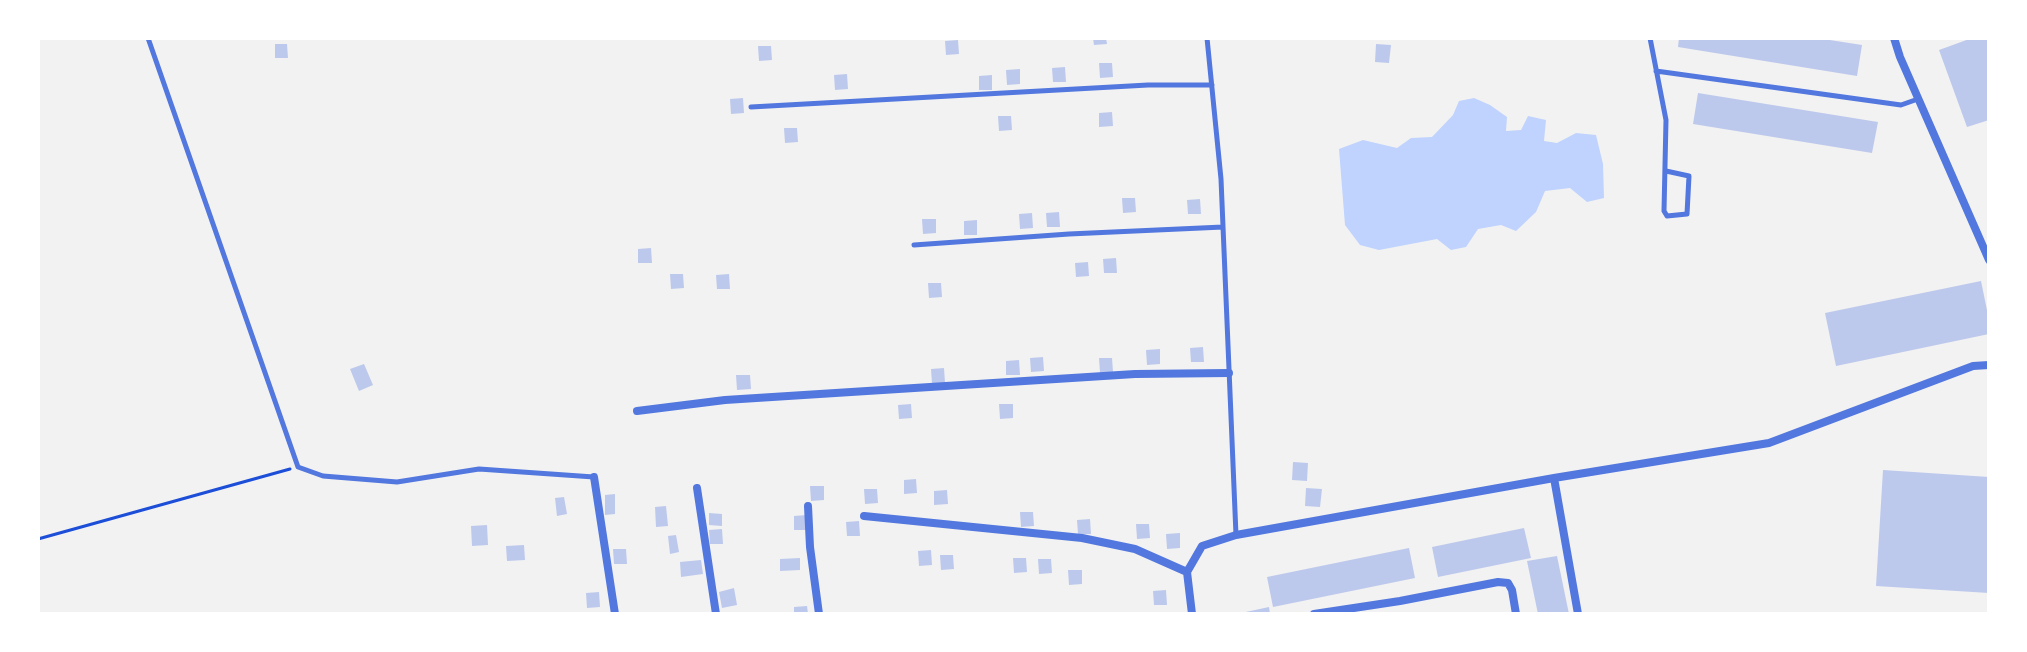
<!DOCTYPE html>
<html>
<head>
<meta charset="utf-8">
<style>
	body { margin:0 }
	#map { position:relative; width:2027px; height:652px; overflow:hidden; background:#f2f2f2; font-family:"Fira Sans",sans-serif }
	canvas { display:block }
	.frame { position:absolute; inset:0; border:40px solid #fff; pointer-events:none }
</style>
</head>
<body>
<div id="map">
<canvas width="2027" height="652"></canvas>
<div class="frame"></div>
</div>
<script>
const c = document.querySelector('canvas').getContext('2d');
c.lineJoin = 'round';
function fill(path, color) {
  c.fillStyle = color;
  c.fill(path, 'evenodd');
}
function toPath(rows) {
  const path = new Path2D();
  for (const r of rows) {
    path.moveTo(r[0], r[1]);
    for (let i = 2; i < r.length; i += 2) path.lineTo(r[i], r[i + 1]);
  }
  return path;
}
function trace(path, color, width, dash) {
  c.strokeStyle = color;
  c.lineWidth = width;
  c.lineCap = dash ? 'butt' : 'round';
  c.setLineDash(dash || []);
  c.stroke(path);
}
const water = toPath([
	[1474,98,1490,105,1507,117,1506,131,1521,130,1528,116,1546,120,1544,141,1557,143,1576,133,1596,135,1603,164,1604,198,1587,202,1570,188,1545,191,1536,212,1516,231,1501,225,1478,229,1466,247,1451,250,1437,239,1379,250,1360,245,1345,225,1339,149,1363,140,1397,148,1411,138,1432,137,1453,115,1459,101]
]);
const building = toPath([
	[1093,38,1106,38,1107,44,1094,45],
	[1679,38,1817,38,1862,45,1857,76,1678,47],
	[1972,38,1989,38,1989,120,1967,127,1939,50],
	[958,40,959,54,946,55,945,41],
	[275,44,287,44,288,58,275,58],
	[1376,44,1391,45,1389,63,1375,62],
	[758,46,771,46,772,60,759,61],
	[1099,63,1112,63,1113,77,1100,78],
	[1065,67,1066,82,1053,82,1052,68],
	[1020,69,1020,84,1007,85,1006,70],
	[847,74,848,89,835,90,834,75],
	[992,75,992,90,979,90,979,76],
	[1698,93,1878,122,1872,153,1693,124],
	[743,98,744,113,731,114,730,99],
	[1112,112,1113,126,1099,127,1099,113],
	[998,116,1011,116,1012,130,999,131],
	[784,128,797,128,798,142,785,143],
	[1122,198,1135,198,1136,212,1123,213],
	[1200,199,1201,214,1188,214,1187,200],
	[1059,212,1060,227,1047,227,1046,213],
	[1032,213,1033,228,1020,229,1019,214],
	[922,219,936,219,936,233,923,234],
	[977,220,977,235,964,235,964,221],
	[651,248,652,263,638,263,638,249],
	[1116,258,1117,273,1104,273,1103,259],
	[1088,262,1089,276,1076,277,1075,263],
	[670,274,683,274,684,288,671,289],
	[729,274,730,289,717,289,716,275],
	[1981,281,1989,320,1989,334,1836,366,1825,313],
	[928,283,941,283,942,297,929,298],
	[1203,347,1204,362,1191,362,1190,348],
	[1160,349,1160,364,1147,365,1146,350],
	[1043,357,1044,371,1031,372,1030,358],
	[1099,358,1112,358,1113,372,1100,373],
	[1019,360,1020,375,1006,375,1006,361],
	[364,364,373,385,359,391,350,369],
	[944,368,945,383,932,384,931,369],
	[736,375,750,375,751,389,737,390],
	[911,404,912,418,899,419,898,405],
	[999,404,1013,404,1013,418,1000,419],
	[1293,462,1308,463,1307,481,1292,480],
	[1883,470,1989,477,1989,593,1876,586],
	[916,479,917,493,904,494,904,480],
	[810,486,824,486,824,500,811,501],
	[1306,488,1322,489,1320,507,1305,506],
	[864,489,877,489,878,503,865,504],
	[947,490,948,504,934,505,934,491],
	[615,494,615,514,605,515,605,495],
	[564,497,567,514,557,516,555,498],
	[666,506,668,526,656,527,655,507],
	[1020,512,1033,512,1034,526,1021,527],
	[709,513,722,514,722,526,709,525],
	[807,515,807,530,794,530,794,516],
	[1090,519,1091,534,1078,534,1077,520],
	[859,521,860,536,847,536,846,522],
	[1136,524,1149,524,1150,538,1137,539],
	[487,525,488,545,472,546,471,526],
	[1524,528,1531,558,1438,577,1432,547],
	[722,529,723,544,710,544,709,530],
	[1180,533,1180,548,1167,549,1166,534],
	[676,535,679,552,670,554,668,536],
	[524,545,525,560,507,561,506,546],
	[1409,548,1415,578,1273,607,1267,577],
	[613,549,626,549,627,564,614,564],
	[931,550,932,565,919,566,918,551],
	[940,555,953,555,954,569,941,570],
	[1557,556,1569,614,1538,614,1527,561],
	[800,558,800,570,780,571,780,559],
	[1013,558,1026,558,1027,572,1014,573],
	[1038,559,1051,559,1052,573,1039,574],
	[701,560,703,574,681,577,680,562],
	[1068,570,1082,570,1082,584,1069,585],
	[734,588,737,605,722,608,719,592],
	[1166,590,1167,605,1154,605,1153,591],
	[599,592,600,607,587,608,586,593],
	[807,606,808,614,794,614,794,607],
	[1269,607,1270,614,1241,614,1241,613]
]);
const path = toPath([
	[38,539,290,469]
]);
const service = toPath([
	[148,38,298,467,323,476,397,482,479,469,594,477],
	[1207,38,1221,179,1236,535],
	[1650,38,1666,120,1664,211,1667,216,1687,214,1689,176,1666,171],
	[1656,71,1901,105,1918,99],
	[751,107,1148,85,1212,85],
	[914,245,1069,234,1223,227]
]);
const minor = toPath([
	[1894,38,1900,57,1989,260],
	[637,411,725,400,1135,374,1229,373],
	[594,477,615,614],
	[1554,478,1578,614],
	[697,488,716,614],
	[808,506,810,547,819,614],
	[864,516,1082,538,1135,549,1187,572],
	[1192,614,1187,572,1202,546,1236,535,1554,478,1769,443,1973,366,1989,365],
	[1314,614,1400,601,1498,582,1508,583,1512,590,1516,614]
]);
fill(water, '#bfd3fe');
fill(building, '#bdc9ec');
trace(path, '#1d4ed8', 3);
trace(service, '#5277de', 5);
trace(minor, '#5277de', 8);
</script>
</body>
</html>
